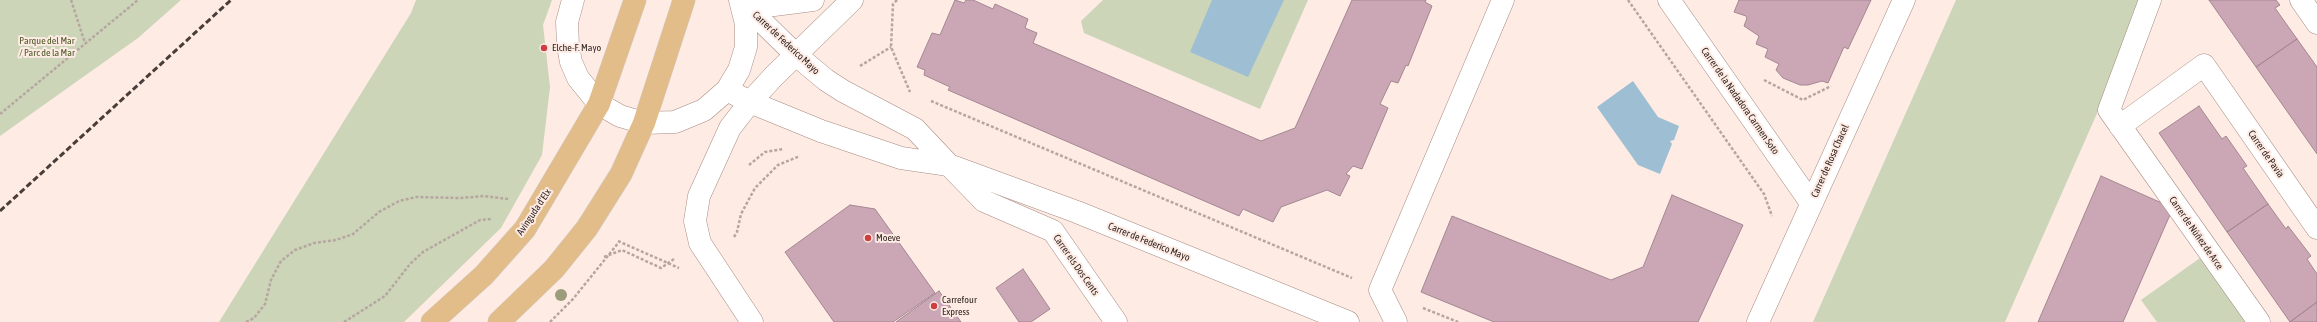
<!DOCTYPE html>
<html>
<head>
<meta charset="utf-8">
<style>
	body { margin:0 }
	canvas { display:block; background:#fdebe4 }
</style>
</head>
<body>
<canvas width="2317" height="322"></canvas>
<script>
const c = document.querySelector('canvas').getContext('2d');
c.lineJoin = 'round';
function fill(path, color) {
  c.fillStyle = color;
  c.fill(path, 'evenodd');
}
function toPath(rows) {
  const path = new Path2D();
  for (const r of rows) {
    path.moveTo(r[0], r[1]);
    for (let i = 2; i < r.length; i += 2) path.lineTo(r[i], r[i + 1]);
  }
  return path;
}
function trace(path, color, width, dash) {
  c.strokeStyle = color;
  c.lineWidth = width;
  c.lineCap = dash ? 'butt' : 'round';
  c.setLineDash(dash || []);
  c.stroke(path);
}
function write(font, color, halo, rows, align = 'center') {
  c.font = font + ' "Asap Condensed",sans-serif';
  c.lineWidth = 4;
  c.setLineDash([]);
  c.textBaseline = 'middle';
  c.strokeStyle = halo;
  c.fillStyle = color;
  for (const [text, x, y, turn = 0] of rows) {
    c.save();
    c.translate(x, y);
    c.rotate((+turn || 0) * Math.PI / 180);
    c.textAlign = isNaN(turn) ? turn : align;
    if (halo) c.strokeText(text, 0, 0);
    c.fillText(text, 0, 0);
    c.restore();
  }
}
const green = toPath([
	[0,0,181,0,138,38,0,136],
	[416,0,552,0,543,25,550,87,542,155,501,228,404,322,219,322,411,13],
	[1103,0,1308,0,1260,109,1084,33,1081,21],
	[1956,0,2147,0,2005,322,1813,322],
	[2207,253,2252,322,2157,322,2141,300]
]);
const water = toPath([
	[1212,0,1284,0,1248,77,1190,52],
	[1633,81,1658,117,1679,126,1674,140,1670,141,1672,144,1660,174,1638,165,1597,107]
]);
const building = toPath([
	[955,0,964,3,966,0,973,0,993,9,995,4,1028,19,1025,28,1037,33,1033,43,1261,141,1295,128,1352,0,1426,0,1425,2,1432,6,1408,66,1406,65,1398,83,1391,81,1380,104,1388,108,1362,169,1353,166,1346,174,1350,176,1340,196,1327,190,1281,207,1273,222,1243,209,1239,216,948,90,950,87,924,75,925,70,917,67,932,33,940,35,955,0],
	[1739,0,1871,0,1848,49,1844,47,1828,83,1822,81,1808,85,1800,85,1783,78,1776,70,1779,64,1765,57,1768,49,1756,44,1759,36,1744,26,1747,18,1746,16,1734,12,1739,0],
	[2209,0,2276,0,2280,5,2275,8,2297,39,2256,67,2209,0],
	[2297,39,2317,67,2317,154,2256,67,2297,39],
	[2199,106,2222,139,2226,136,2247,166,2243,168,2268,204,2227,232,2159,133,2199,106],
	[2101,176,2173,208,2123,322,2038,322,2101,176],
	[1672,195,1743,225,1698,322,1494,322,1421,292,1452,216,1611,280,1643,267,1672,195],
	[2268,204,2286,229,2288,226,2311,256,2307,259,2317,274,2317,302,2290,322,2227,232,2268,204],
	[850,205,875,209,935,293,893,322,834,322,785,252,850,205],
	[1023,269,1050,309,1031,322,1019,322,996,288,1023,269],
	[939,291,961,322,896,322,939,291],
	[2317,302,2317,322,2290,322,2317,302]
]);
const path = toPath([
	[71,0,85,43],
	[897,0,893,4,891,47,910,92],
	[1628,0,1764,194,1772,216],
	[860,66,891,47],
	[1764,80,1803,100,1831,86],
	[931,101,1352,278],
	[0,114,138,0],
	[749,165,765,152,783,149],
	[734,237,737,232,741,214,755,188,778,165,800,156],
	[618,241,679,268],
	[604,257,622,250,661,268,674,259],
	[1423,308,1458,322],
	[246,322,254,318,265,304,271,280,281,261,295,250,314,243,336,240,353,234,379,212,399,201,416,197,461,198,484,196,508,199],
	[344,322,385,296,410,264,423,252,480,220,491,219],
	[550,322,573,299,619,242]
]);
const street = toPath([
	[1669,0,1811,203],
	[2150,0,2109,110,2259,322],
	[2301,0,2317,23],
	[741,1,774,5,813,0],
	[2120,126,2204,65,2317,228],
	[949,165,984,201,1053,231,1116,322],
	[752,322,700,243,695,221,699,196,730,128,750,102,774,76,852,0],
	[1396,322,1380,290,1503,0],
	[1758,322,1904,0]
]);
const secondary = toPath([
	[573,0,567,22,568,46,571,62,578,78,599,104,620,116,644,123,675,122,704,110,727,90,739,70,746,47,746,24,740,0],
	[741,1,796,55,826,80,843,91,915,129,949,165],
	[727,90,750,102,821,131,901,158,949,165,1077,212,1348,322]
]);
const primary = toPath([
	[432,322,484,275,525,229,599,104,635,0],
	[499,322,554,269,587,228,621,174,644,123,684,0]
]);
const rail = toPath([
	[0,211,231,0]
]);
const trees = [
	[561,295]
];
const markers = [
	[544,48,4,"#cd3e3f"],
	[868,238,4,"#cd3e3f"],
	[934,306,4,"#cd3e3f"]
];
const parkNames = [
	["Parque del Mar",47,41],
	["/ Parc de la Mar",47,53]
];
const streetNames = [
	["Carrer de Federico Mayo",786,43,43],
	["Carrer de la Nadadora Carmen Soto",1740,101,55],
	["Carrer de Pavía",2266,154,55],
	["Carrer de Rosa Chacel",1830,161,-66],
	["Avinguda d'Elx",534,212,-56],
	["Carrer de Núñez de Arce",2196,233,55],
	["Carrer de Federico Mayo",1149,242,22],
	["Carrer els Dos Cents",1076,265,55]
];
const poiNames = [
	["Elche-F. Mayo",552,48],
	["Moeve",876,238],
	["Carrefour",942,300],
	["Express",942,312]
];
fill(green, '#cdd5b9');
fill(water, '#9ebfd3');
fill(building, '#cba7b5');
trace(building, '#a38792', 1);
trace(street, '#a78c81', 23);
trace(secondary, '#a78c81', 23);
trace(primary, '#d2cfce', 23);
trace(path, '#b6a6a0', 2.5, [3, 2]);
trace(street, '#fff', 22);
trace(secondary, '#fff', 22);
trace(primary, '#e2bd89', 22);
trace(rail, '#493d39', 3, [6, 3]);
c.fillStyle = '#9c9b7c';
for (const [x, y] of trees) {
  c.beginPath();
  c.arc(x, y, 6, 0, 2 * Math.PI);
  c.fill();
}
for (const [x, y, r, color] of markers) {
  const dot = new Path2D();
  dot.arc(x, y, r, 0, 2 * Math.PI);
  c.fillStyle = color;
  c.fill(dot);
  trace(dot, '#fdebe4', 1.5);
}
write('10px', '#4d5926', '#fdebe4', parkNames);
write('10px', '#312622', '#fdebe4', streetNames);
write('10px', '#312622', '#fdebe4', poiNames, 'left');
</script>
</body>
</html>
